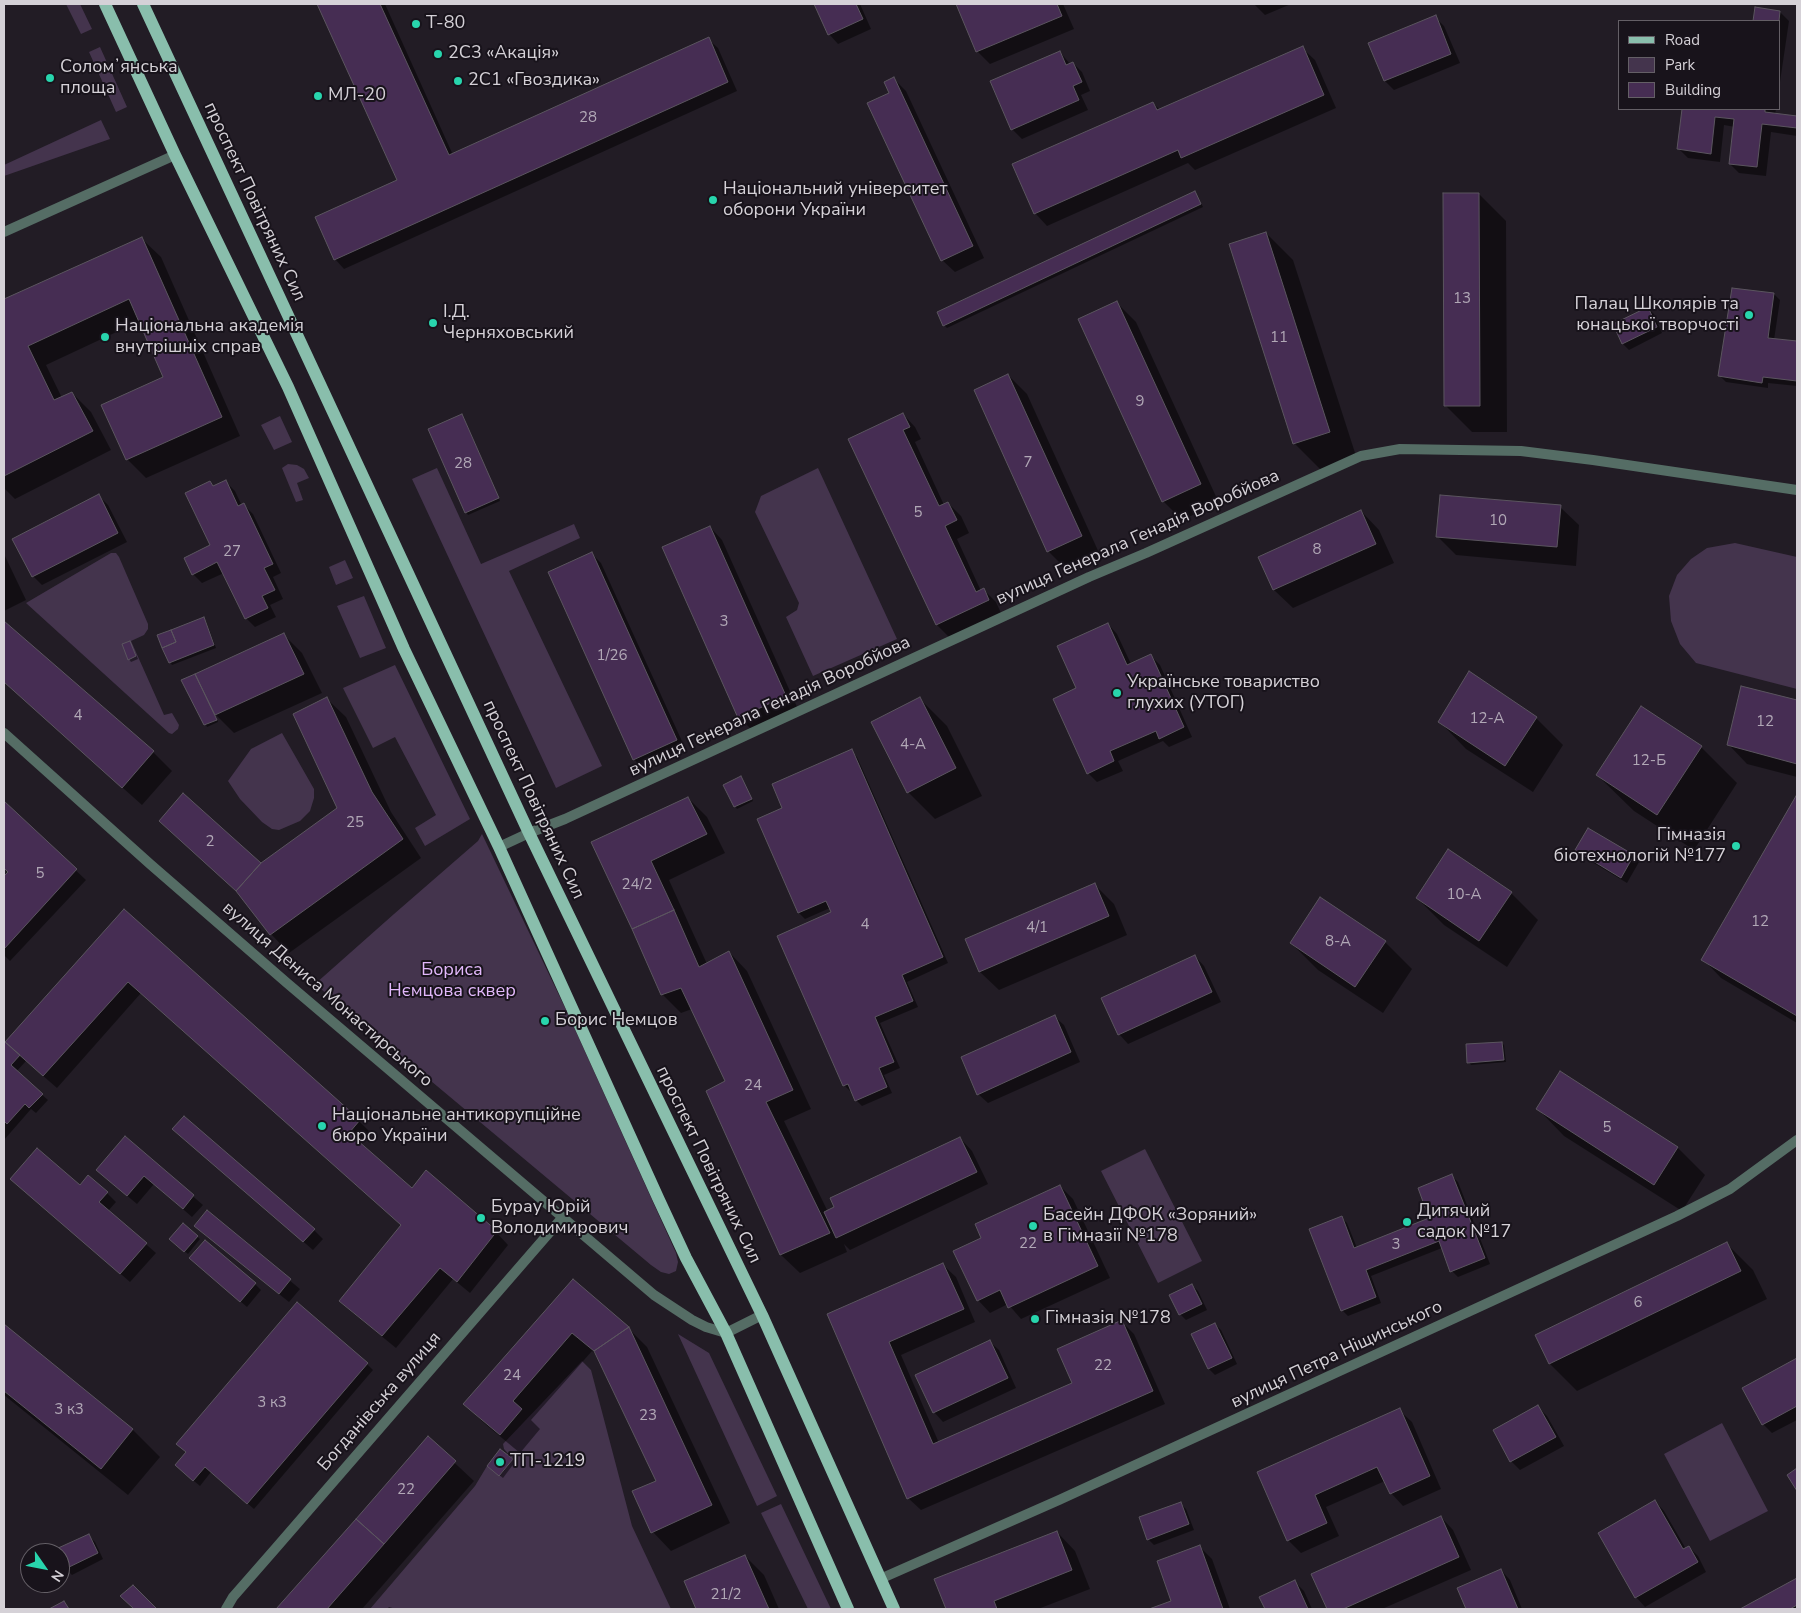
<!DOCTYPE html>
<html>
<head>
<meta charset="utf-8">
<style>
	body { margin:0 }
	#map { position:relative; width:1801px; height:1613px; overflow:hidden; background:#221c25; font-family:"Nunito Sans",sans-serif }
	canvas { display:block }
	.frame { position:absolute; inset:0; border:5px solid #d5d1d7; pointer-events:none }
	.legend { position:absolute; left:1618px; top:20px; width:162px; height:90px; box-sizing:border-box; background:#18131b; border:1px solid #645f66; margin:0; padding:6px 9px; list-style:none; font-size:15px; color:#d5d1d7 }
	.legend li { display:flex; align-items:center; gap:10px; height:25px }
	.legend b { width:25px; border:1px solid #645f66 }
	.north { position:absolute; left:20px; top:1543px; width:50px; height:50px; box-sizing:border-box; background:#18131b; border:1px solid #645f66; border-radius:50%; rotate:123deg; font-size:14px; font-weight:700; line-height:20px; text-align:center; color:#d5d1d7 }
	.north::after { content:''; display:block; margin:auto; width:18px; height:22px; background:#28d5ad; clip-path:polygon(50% 0,100% 100%,50% 72%,0 100%) }
</style>
</head>
<body>
<div id="map">
<canvas width="1801" height="1613"></canvas>
<div class="frame"></div>
<ul class="legend">
<li><b style="height:6px;background:#89beac"></b>Road</li>
<li><b style="height:14px;background:#44344d"></b>Park</li>
<li><b style="height:14px;background:#462d53"></b>Building</li>
</ul>
<div class="north">N</div>
</div>
<script>
const c = document.querySelector('canvas').getContext('2d');
c.lineJoin = 'round';
function fill(path, color) {
  c.fillStyle = color;
  c.fill(path, 'evenodd');
}
function toPath(rows) {
  const path = new Path2D();
  for (const r of rows) {
    path.moveTo(r[0], r[1]);
    for (let i = 2; i < r.length; i += 2) path.lineTo(r[i], r[i + 1]);
  }
  return path;
}
function trace(path, color, width, dash) {
  c.strokeStyle = color;
  c.lineWidth = width;
  c.lineCap = dash ? 'butt' : 'round';
  c.setLineDash(dash || []);
  c.stroke(path);
}
function write(font, color, halo, rows, align = 'center') {
  c.font = font + ' "Nunito Sans",sans-serif';
  c.lineWidth = 4;
  c.setLineDash([]);
  c.textBaseline = 'middle';
  c.strokeStyle = halo;
  c.fillStyle = color;
  for (const [text, x, y, turn = 0] of rows) {
    c.save();
    c.translate(x, y);
    c.rotate((+turn || 0) * Math.PI / 180);
    c.textAlign = isNaN(turn) ? turn : align;
    if (halo) c.strokeText(text, 0, 0);
    c.fillText(text, 0, 0);
    c.restore();
  }
}
const green = toPath([
	[66,4,80,4,92,29,81,34],
	[100,47,127,107,116,112,89,52],
	[101,120,110,139,4,176,4,165],
	[280,416,292,442,274,450,261,425],
	[288,464,297,465,304,469,309,478,297,483,303,500,296,502,282,468],
	[437,468,481,564,574,524,580,538,509,571,602,766,556,788,412,479],
	[818,468,897,639,813,676,786,617,797,610,799,603,755,512,761,496],
	[1735,543,1797,557,1797,689,1696,663,1680,644,1671,621,1669,596,1677,575,1691,559,1707,548],
	[111,553,116,553,119,557,148,624,148,629,144,635,131,641,164,715,172,713,179,725,178,729,172,734,169,733,26,603],
	[345,560,353,578,336,585,329,567],
	[364,596,386,648,360,658,337,606],
	[395,665,470,819,425,846,415,828,436,815,395,737,373,748,343,688],
	[282,733,314,789,314,798,310,811,300,821,279,830,272,829,262,822,240,799,228,781,251,749],
	[482,834,568,1014,676,1253,678,1262,676,1271,669,1274,661,1272,651,1265,315,984,394,914,478,841],
	[1145,1149,1202,1261,1158,1283,1101,1171],
	[678,1334,709,1353,777,1496,757,1506],
	[582,1361,591,1370,632,1526,671,1609,396,1609,389,1607,387,1609,370,1609,475,1486,487,1466,500,1476,513,1459,504,1449,503,1444],
	[1722,1423,1768,1511,1710,1541,1664,1454],
	[781,1504,831,1609,808,1609,761,1513]
]);
const shadow = toPath([
	[319,4,385,4,453,155,708,39,718,48,737,91,344,269,335,259,399,181],
	[815,4,860,4,871,29,838,44,829,34],
	[957,4,1063,4,1074,29,990,64,977,51],
	[1254,4,1291,4,1265,15],
	[1756,9,1780,12,1789,21,1780,82,1780,21,1754,21],
	[1435,17,1444,26,1460,63,1394,90,1385,81],
	[1302,48,1315,60,1336,108,1195,170,1188,163,1047,226,1035,213,1153,103,1160,110],
	[1060,52,1070,64,1073,63,1082,72,1090,91,1081,95,1088,110,1022,139,1012,129],
	[894,79,906,91,984,258,955,272,942,260,891,93],
	[1684,109,1776,109,1775,115,1797,117,1797,136,1771,132,1766,176,1739,173,1730,164,1735,127,1724,125,1720,162,1688,158,1679,149],
	[1195,192,1203,207,947,328,944,325],
	[1479,194,1506,221,1507,432,1472,432,1445,405],
	[1266,233,1293,260,1357,459,1321,470,1294,443],
	[142,239,161,257,240,436,146,478,127,459,165,377,140,321,46,365,62,398,72,393,91,412,111,450,15,499,4,488,4,301],
	[1733,290,1774,294,1780,300,1774,340,1797,343,1797,386,1768,383,1768,388,1726,382,1720,376],
	[1117,303,1136,322,1219,503,1182,520,1163,501],
	[1648,308,1654,314,1662,333,1629,350,1623,344,1614,325],
	[1008,375,1027,394,1100,555,1067,570,1048,551],
	[903,414,915,427,921,439,915,442,944,505,948,503,961,516,969,533,957,539,981,591,983,589,996,602,1001,613,949,637,937,625,850,439],
	[461,416,464,418,500,501,468,515,466,512],
	[210,482,215,487,226,482,235,491,242,506,244,505,253,514,281,573,273,577,283,599,270,605,276,617,255,627,246,618,224,573,202,583,193,574,212,546],
	[98,495,108,505,127,542,42,585,33,576],
	[1560,507,1579,525,1576,566,1456,555,1437,536],
	[1361,511,1379,530,1394,563,1293,608,1274,590,1260,557],
	[710,527,722,540,798,709,752,730,739,717],
	[4,554,26,600,4,611],
	[592,554,601,563,686,750,643,769,634,759],
	[203,619,206,621,216,648,172,665,170,662],
	[4,622,153,752,172,771,142,805,4,682],
	[1108,624,1117,634,1131,664,1150,655,1160,665,1192,737,1169,747,1163,741,1118,761,1123,771,1097,782,1088,773,1078,689],
	[284,635,302,653,322,693,234,733,215,714,218,722,207,727,183,680],
	[130,642,138,659,131,662,129,659],
	[1742,687,1797,701,1797,777,1747,764,1729,745],
	[327,699,346,717,391,812,421,858,289,953,271,934,242,896,160,821,261,865,339,809],
	[920,699,947,726,982,796,935,819,908,792],
	[1536,718,1563,745,1533,792,1466,749,1439,721],
	[1701,747,1737,783,1694,850,1634,811,1597,775],
	[851,751,857,757,948,963,907,982,918,1007,880,1023,900,1068,884,1075,892,1093,862,1106,856,1100,852,1090,850,1091,844,1085,832,913,830,908,805,919,799,913,759,820,784,809],
	[741,778,753,801,737,809,735,806],
	[1797,797,1797,1023,1721,978,1703,959],
	[688,798,707,817,725,853,669,880,707,964,729,952,747,971,811,1109,784,1121,828,1212,960,1138,972,1151,988,1184,850,1250,844,1244,847,1252,800,1273,781,1255,707,1091,727,1082,692,1009,681,1013,662,994,593,843],
	[4,803,86,880,10,961,4,955,4,878,9,872,4,867],
	[1589,829,1633,856,1639,862,1627,883,1582,856,1576,850],
	[1095,885,1114,904,1127,935,999,990,980,972,967,940],
	[1511,893,1538,920,1507,967,1444,925,1417,898],
	[124,911,359,1121,371,1133,361,1145,413,1189,496,1232,508,1245,470,1293,453,1279,396,1348,353,1313,340,1301,402,1226,141,993,57,1088,26,1061,16,1072,48,1100,36,1113,31,1109,4,1140,4,1042,11,1049],
	[1385,942,1412,969,1383,1013,1318,970,1291,943],
	[1195,956,1204,966,1221,1002,1128,1044,1119,1034],
	[1054,1016,1064,1025,1080,1062,988,1103,978,1094],
	[1502,1043,1504,1045,1506,1062,1471,1065,1469,1062],
	[1561,1073,1678,1148,1705,1175,1682,1211,1564,1136,1537,1108],
	[125,1138,203,1205,192,1217,154,1184,137,1204,107,1179],
	[183,1138,314,1230,323,1239,313,1250],
	[1452,1176,1458,1182,1490,1264,1458,1277,1452,1271,1442,1248,1371,1276,1381,1303,1348,1316,1342,1310,1341,1217,1347,1223,1357,1248,1431,1219],
	[12,1179,80,1187,107,1193,116,1202,108,1211,156,1253,130,1282],
	[1060,1186,1073,1199,1110,1278,1021,1319,1008,1304,990,1313,978,1300,983,1239],
	[207,1212,300,1289,289,1302,205,1235],
	[183,1225,200,1239,188,1254,171,1239],
	[1726,1243,1753,1270,1767,1299,1577,1391,1550,1364,1536,1335],
	[197,1264,255,1284,261,1290,247,1307],
	[943,1265,956,1277,975,1322,901,1355,939,1443,1074,1384,1122,1322,1134,1334,1165,1404,921,1510,908,1498,829,1315],
	[574,1281,628,1328,647,1347,730,1523,671,1551,653,1532,658,1482,598,1356,592,1351,531,1420,540,1429,520,1453,484,1423,465,1404],
	[1192,1285,1198,1291,1207,1310,1186,1320,1180,1314],
	[1215,1324,1221,1330,1237,1364,1215,1375,1209,1369,1193,1335],
	[4,1326,133,1430,160,1457,128,1495,4,1395],
	[989,1341,999,1350,1016,1388,943,1422,934,1412],
	[1797,1359,1797,1420,1772,1433,1763,1424,1744,1389],
	[367,1364,373,1370,254,1509,211,1472,200,1486,182,1471],
	[1538,1407,1547,1416,1564,1446,1520,1470,1511,1461],
	[1399,1410,1412,1422,1441,1489,1403,1506,1391,1493,1385,1481,1326,1507,1339,1536,1301,1553,1288,1540,1259,1472],
	[428,1438,474,1481,362,1609,277,1609],
	[512,1460,515,1462,503,1478,491,1468],
	[1655,1501,1664,1511,1686,1549,1689,1547,1698,1556,1706,1572,1645,1607,1636,1597],
	[1180,1503,1186,1509,1194,1530,1154,1545,1148,1539],
	[1441,1517,1453,1530,1471,1570,1382,1609,1328,1609,1313,1575],
	[1057,1532,1075,1551,1090,1589,1038,1609,947,1609,936,1579],
	[89,1536,95,1542,103,1559,72,1575,66,1569,59,1553],
	[1200,1547,1212,1559,1230,1609,1153,1609,1173,1602],
	[745,1556,764,1575,779,1609,697,1609,686,1582],
	[1501,1570,1510,1580,1522,1609,1467,1609,1458,1588],
	[1797,1579,1797,1609,1743,1609],
	[1295,1582,1304,1591,1312,1609,1266,1609,1261,1597]
]);
const building = toPath([
	[317,4,380,4,449,155,709,37,728,82,334,260,315,217,397,180,317,4],
	[814,4,856,4,863,19,828,35,814,4],
	[956,4,1057,4,1062,16,976,52,956,4],
	[1755,7,1780,11,1779,21,1753,21,1755,7],
	[1436,15,1451,54,1384,81,1368,43,1436,15],
	[1303,46,1324,95,1181,158,1178,150,1034,214,1012,164,1153,102,1157,110,1303,46],
	[1060,51,1066,65,1073,62,1082,82,1073,86,1079,100,1011,130,990,81,1060,51],
	[894,77,973,246,941,261,867,103,889,93,884,82,894,77],
	[1682,109,1765,109,1765,112,1797,116,1797,128,1762,124,1757,167,1729,164,1734,119,1715,117,1711,154,1677,149,1682,109],
	[1195,191,1201,204,943,326,937,312,1195,191],
	[1443,193,1479,193,1480,406,1444,406,1443,193],
	[1266,232,1330,432,1293,444,1229,244,1266,232],
	[142,237,222,417,126,460,101,405,163,377,129,299,28,346,54,400,72,392,93,431,4,476,4,299,142,237],
	[1732,288,1774,293,1768,338,1797,341,1797,381,1763,377,1762,383,1718,376,1732,288],
	[1117,301,1201,484,1162,502,1078,319,1117,301],
	[1648,307,1657,327,1622,344,1613,324,1648,307],
	[1008,374,1082,536,1047,552,974,390,1008,374],
	[903,413,910,427,903,430,939,506,948,502,957,520,945,526,976,592,984,588,989,600,936,625,848,439,903,413],
	[462,414,499,498,465,513,428,429,462,414],
	[226,480,238,506,244,503,273,564,264,568,275,590,262,596,268,608,245,619,217,562,192,575,184,558,210,545,185,493,210,481,213,486,226,480],
	[99,494,118,533,32,577,12,539,99,494],
	[1440,495,1561,505,1557,547,1436,537,1440,495],
	[1361,510,1376,544,1273,590,1258,557,1361,510],
	[710,526,786,696,738,718,662,547,710,526],
	[592,552,677,740,633,760,548,572,592,552],
	[204,617,214,645,169,663,162,648,176,642,171,630,204,617],
	[4,621,154,751,122,788,4,682,4,621],
	[1108,623,1127,665,1151,654,1184,727,1159,739,1156,731,1110,751,1114,761,1087,774,1053,699,1076,688,1057,646,1108,623],
	[171,630,176,642,162,648,157,635,171,630],
	[284,633,304,674,215,715,195,674,284,633],
	[130,641,136,656,128,660,122,644,130,641],
	[1469,671,1537,717,1505,766,1438,722,1469,671],
	[195,674,217,720,204,725,181,680,195,674],
	[1741,686,1797,700,1797,764,1727,745,1741,686],
	[327,697,372,792,403,839,270,935,236,891,261,863,337,808,293,714,327,697],
	[920,697,956,768,907,793,871,722,920,697],
	[1641,706,1702,746,1657,815,1596,775,1641,706],
	[852,749,943,957,902,975,913,1001,875,1017,894,1062,879,1068,887,1087,855,1101,848,1084,843,1086,777,936,831,912,826,901,798,913,757,819,782,808,772,784,852,749],
	[741,776,752,799,734,807,723,785,741,776],
	[183,793,261,863,236,891,159,821,183,793],
	[1796,796,1797,796,1797,1016,1701,960,1796,796],
	[688,797,707,834,651,861,674,910,632,929,591,842,688,797],
	[4,801,77,869,4,949,4,876,8,872,4,868,4,801],
	[1588,828,1634,855,1621,878,1575,850,1588,828],
	[1448,849,1512,892,1479,941,1416,898,1448,849],
	[1095,883,1109,916,979,972,965,939,1095,883],
	[1320,897,1386,941,1355,987,1290,943,1320,897],
	[124,909,360,1120,349,1133,412,1188,426,1170,497,1231,457,1282,440,1268,382,1336,339,1301,401,1225,128,982,43,1076,5,1042,124,909],
	[674,910,699,967,729,951,793,1090,766,1102,830,1233,780,1255,706,1091,725,1081,681,988,661,995,632,929,674,910],
	[1195,955,1212,992,1118,1035,1101,998,1195,955],
	[1055,1015,1071,1052,977,1095,961,1057,1055,1015],
	[4,1041,20,1055,11,1065,43,1094,29,1108,25,1104,7,1124,4,1121,4,1041],
	[1502,1042,1504,1060,1467,1063,1466,1044,1502,1042],
	[1560,1071,1678,1147,1654,1185,1536,1109,1560,1071],
	[184,1116,315,1229,303,1242,172,1129,184,1116],
	[125,1136,194,1195,183,1209,144,1176,127,1196,96,1170,125,1136],
	[960,1137,977,1172,836,1238,824,1212,834,1207,830,1198,960,1137],
	[37,1148,80,1185,88,1175,108,1192,99,1202,147,1243,120,1274,10,1179,37,1148],
	[1452,1174,1485,1258,1450,1272,1439,1241,1366,1270,1376,1297,1341,1311,1309,1229,1342,1216,1354,1248,1429,1218,1418,1188,1452,1174],
	[1060,1185,1098,1266,1008,1308,1000,1290,977,1301,953,1251,981,1238,975,1224,1060,1185],
	[207,1210,291,1279,279,1294,194,1226,207,1210],
	[183,1223,198,1236,184,1252,169,1239,183,1223],
	[205,1240,256,1283,240,1302,189,1258,205,1240],
	[1727,1242,1741,1271,1549,1364,1535,1335,1727,1242],
	[943,1263,964,1309,889,1342,933,1444,1072,1383,1057,1349,1122,1320,1153,1391,907,1499,827,1314,943,1263],
	[573,1279,629,1327,594,1351,572,1333,513,1401,522,1409,500,1435,463,1404,573,1279],
	[1192,1284,1202,1304,1179,1315,1169,1295,1192,1284],
	[297,1302,368,1363,247,1504,205,1467,193,1481,175,1465,186,1452,176,1444,297,1302],
	[1215,1323,1232,1358,1208,1369,1191,1334,1215,1323],
	[4,1324,133,1429,101,1469,4,1391,4,1324],
	[629,1327,712,1505,651,1533,632,1491,656,1481,594,1351,629,1327],
	[990,1340,1008,1378,933,1413,915,1375,990,1340],
	[1797,1358,1797,1406,1762,1425,1742,1388,1797,1358],
	[1538,1405,1556,1437,1510,1462,1493,1430,1538,1405],
	[1400,1408,1430,1476,1390,1494,1377,1467,1315,1495,1327,1523,1287,1541,1257,1472,1400,1408],
	[428,1436,456,1461,384,1544,356,1519,428,1436],
	[500,1449,513,1459,499,1476,487,1466,500,1449],
	[1797,1468,1797,1491,1787,1475,1797,1468],
	[1655,1500,1683,1549,1689,1546,1698,1562,1635,1598,1598,1533,1655,1500],
	[1181,1502,1189,1524,1147,1540,1139,1517,1181,1502],
	[1441,1516,1459,1557,1343,1609,1327,1609,1311,1574,1441,1516],
	[356,1519,384,1544,327,1609,276,1609,356,1519],
	[1057,1531,1072,1570,994,1601,997,1609,946,1609,934,1579,1057,1531],
	[89,1534,98,1553,65,1569,60,1558,60,1553,58,1553,56,1549,89,1534],
	[1200,1545,1223,1609,1149,1609,1171,1601,1157,1561,1200,1545],
	[745,1555,769,1609,696,1609,684,1581,745,1555],
	[1501,1569,1518,1609,1466,1609,1457,1588,1501,1569],
	[1797,1578,1797,1605,1790,1609,1740,1609,1797,1578],
	[1295,1580,1308,1609,1265,1609,1259,1597,1295,1580],
	[133,1585,157,1609,134,1609,120,1596,133,1585],
	[64,1601,69,1609,49,1609,64,1601]
]);
const street = toPath([
	[4,232,175,155],
	[4,733,150,864,287,983,654,1295,692,1320,706,1327,726,1333,762,1315],
	[499,847,529,833,565,819,1089,577,1146,553,1361,456,1400,449,1521,451,1593,460,1797,490],
	[880,1579,1059,1500,1677,1216,1730,1189,1797,1140],
	[226,1609,233,1597,275,1549,562,1218]
]);
const primary = toPath([
	[105,4,175,155,288,387,404,649,499,847,659,1200,686,1258,726,1333,848,1609],
	[143,4,529,833,762,1315,894,1609]
]);
const markers = [
	[416,24,5,"#28d5ad"],
	[438,54,5,"#28d5ad"],
	[50,78,5,"#28d5ad"],
	[458,81,5,"#28d5ad"],
	[318,96,5,"#28d5ad"],
	[713,200,5,"#28d5ad"],
	[1749,315,5,"#28d5ad"],
	[433,323,5,"#28d5ad"],
	[105,337,5,"#28d5ad"],
	[1117,693,5,"#28d5ad"],
	[1736,846,5,"#28d5ad"],
	[545,1021,5,"#28d5ad"],
	[322,1126,5,"#28d5ad"],
	[481,1218,5,"#28d5ad"],
	[1407,1222,5,"#28d5ad"],
	[1033,1226,5,"#28d5ad"],
	[1035,1319,5,"#28d5ad"],
	[500,1462,5,"#28d5ad"]
];
const numberNames = [
	["28",588,118],
	["13",1462,299],
	["11",1279,338],
	["9",1140,402],
	["7",1028,463],
	["28",463,464],
	["5",918,513],
	["10",1498,521],
	["8",1317,550],
	["27",232,552],
	["3",724,622],
	["1/26",612,656],
	["4",78,716],
	["12-А",1487,719],
	["12",1765,722],
	["4-А",913,745],
	["12-Б",1649,761],
	["25",355,823],
	["2",210,842],
	["5",40,874],
	["24/2",637,885],
	["10-А",1464,895],
	["12",1760,922],
	["4",865,925],
	["4/1",1037,928],
	["8-А",1338,942],
	["24",753,1086],
	["5",1607,1128],
	["22",1028,1244],
	["3",1396,1245],
	["6",1638,1303],
	["22",1103,1366],
	["24",512,1376],
	["3 к3",272,1403],
	["3 к3",69,1410],
	["23",648,1416],
	["22",406,1490],
	["21/2",726,1595]
];
const poiNames = [
	["Т-80",426,24],
	["2С3 «Акація»",448,54],
	["Соломʼянська",60,68],
	["площа",60,89],
	["2С1 «Гвоздика»",468,81],
	["МЛ-20",328,96],
	["Національний університет",723,190],
	["оборони України",723,211],
	["Палац Школярів та",1739,305,"right"],
	["юнацької творчості",1739,326,"right"],
	["І.Д.",443,313],
	["Черняховський",443,334],
	["Національна академія",115,327],
	["внутрішніх справ",115,348],
	["Українське товариство",1127,683],
	["глухих (УТОГ)",1127,704],
	["Гімназія",1726,836,"right"],
	["біотехнологій №177",1726,857,"right"],
	["Борис Немцов",555,1021],
	["Національне антикорупційне",332,1116],
	["бюро України",332,1137],
	["Бурау Юрій",491,1208],
	["Володимирович",491,1229],
	["Дитячий",1417,1212],
	["садок №17",1417,1233],
	["Басейн ДФОК «Зоряний»",1043,1216],
	["в Гімназії №178",1043,1237],
	["Гімназія №178",1045,1319],
	["ТП-1219",510,1462]
];
const streetNames = [
	["проспект Повітряних Сил",254,202,65],
	["вулиця Генерала Генадія Воробйова",1138,538,-24],
	["вулиця Генерала Генадія Воробйова",770,707,-25],
	["проспект Повітряних Сил",533,800,65],
	["вулиця Дениса Монастирського",327,995,41],
	["проспект Повітряних Сил",708,1165,64],
	["вулиця Петра Ніщинського",1337,1355,-25],
	["Богданівська вулиця",380,1402,-49]
];
const parkNames = [
	["Бориса",452,971],
	["Нємцова сквер",452,992]
];
fill(green, '#44344d');
fill(shadow, '#0007');
fill(building, '#462d53');
trace(building, '#5b555f', 1);
trace(street, '#556d65', 10);
trace(primary, '#89beac', 12);
for (const [x, y, r, color] of markers) {
  const dot = new Path2D();
  dot.arc(x, y, r, 0, 2 * Math.PI);
  c.fillStyle = color;
  c.fill(dot);
  trace(dot, '#18131b', 2);
}
write('15px', '#b1a8b6', null, numberNames);
write('18px', '#d5d1d7', '#18131b', poiNames, 'left');
write('18px', '#d5d1d7', '#18131b', streetNames);
write('18px', '#e2b8fb', '#18131b', parkNames);
</script>
</body>
</html>
